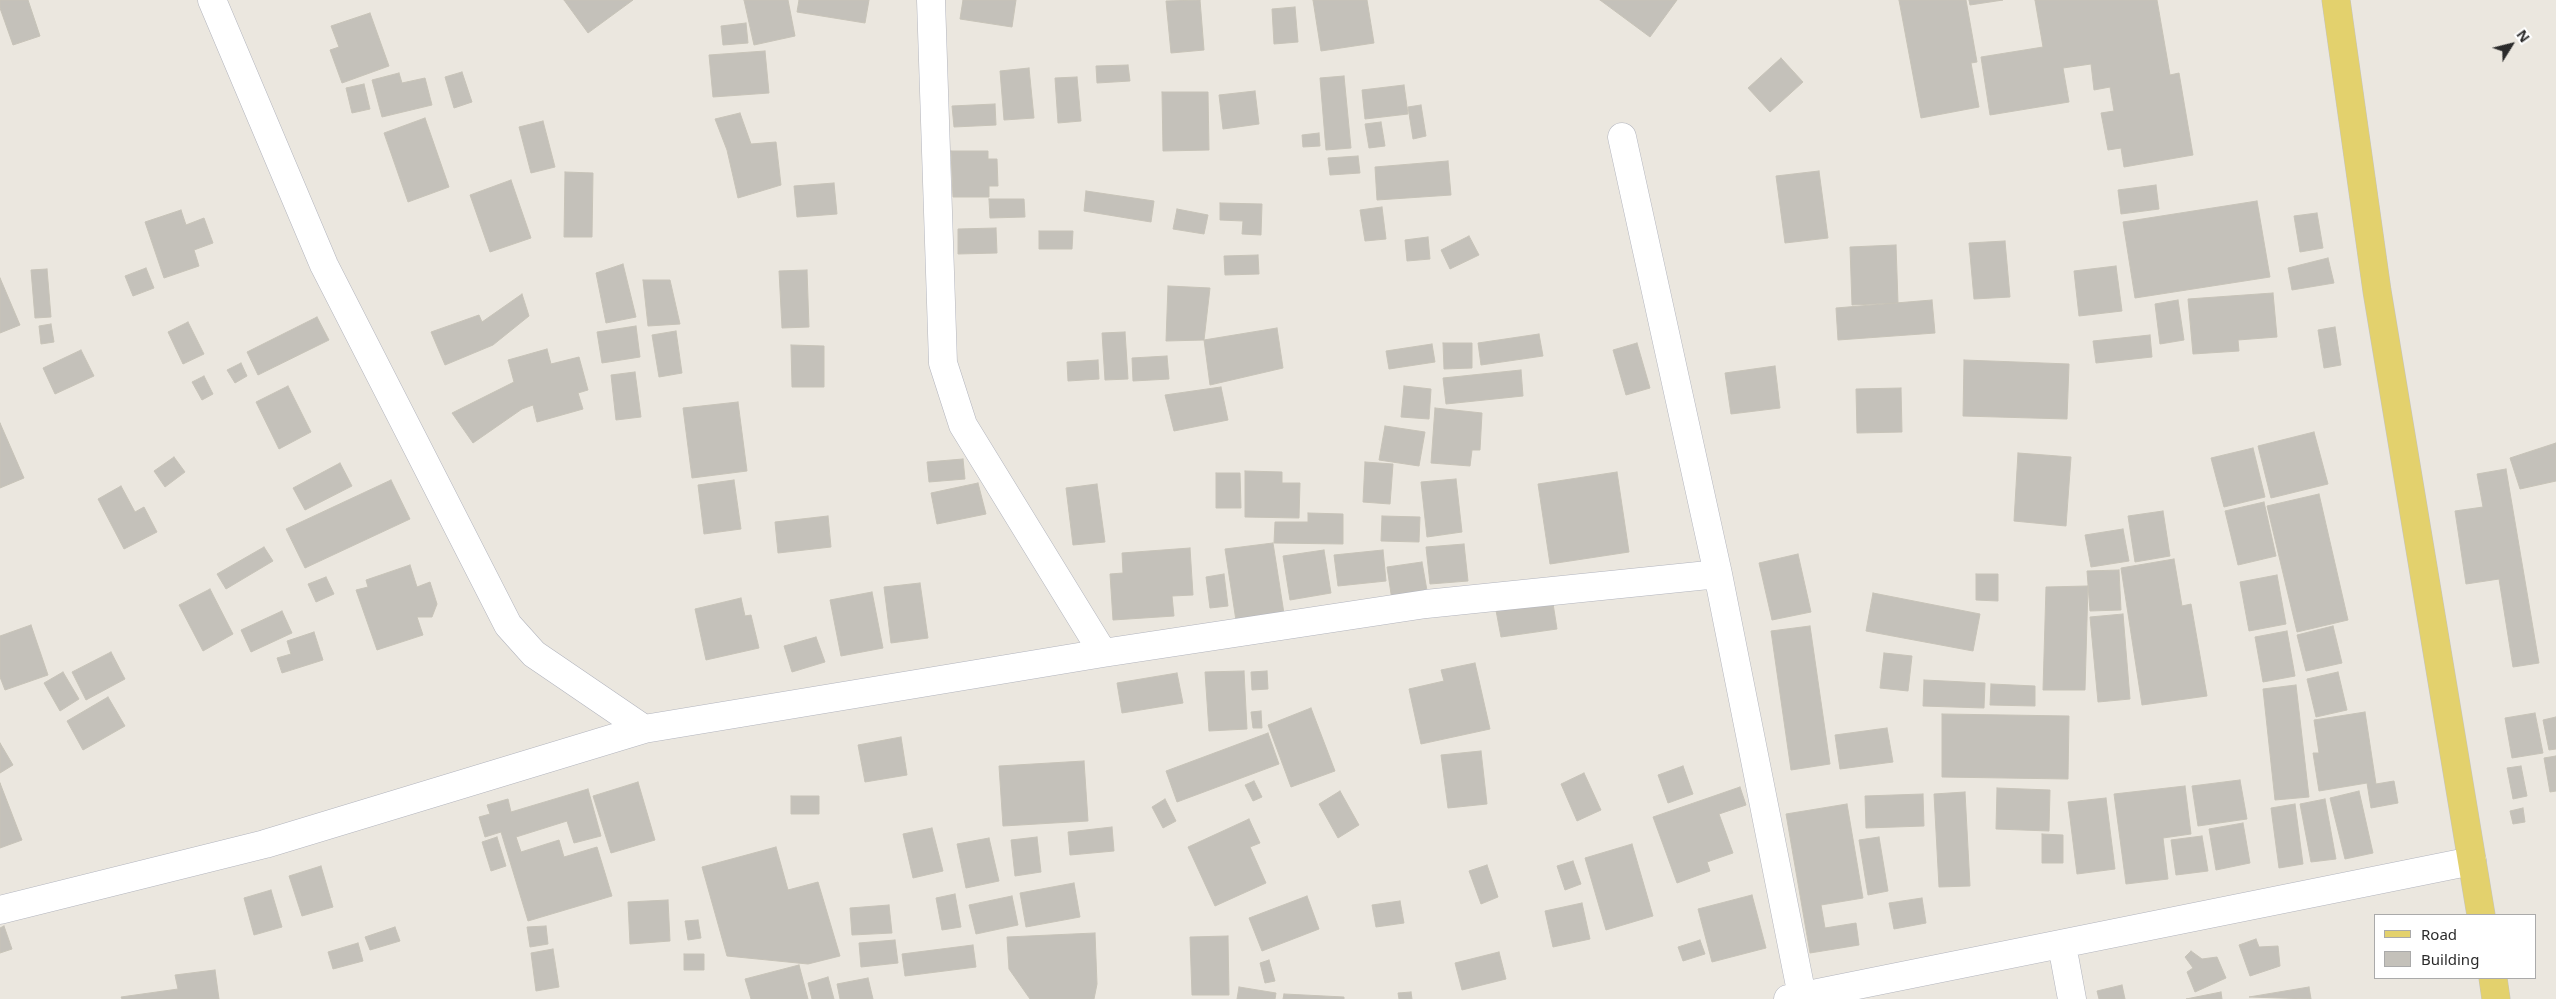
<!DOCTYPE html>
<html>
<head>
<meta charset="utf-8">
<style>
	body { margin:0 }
	#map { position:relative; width:2556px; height:999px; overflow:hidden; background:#ebe7df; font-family:"Noto Sans",sans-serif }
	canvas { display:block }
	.legend { position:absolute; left:2374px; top:914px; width:162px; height:65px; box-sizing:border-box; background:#fff; border:1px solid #aaa; margin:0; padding:6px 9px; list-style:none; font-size:15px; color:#2b2b2b }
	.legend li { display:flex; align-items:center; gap:10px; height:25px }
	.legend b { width:25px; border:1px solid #aaa }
	.north { position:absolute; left:2486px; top:20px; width:50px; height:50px; -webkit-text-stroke:4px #fff; paint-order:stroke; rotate:54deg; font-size:14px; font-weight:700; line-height:20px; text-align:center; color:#2b2b2b }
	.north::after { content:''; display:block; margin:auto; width:18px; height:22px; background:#2b2b2b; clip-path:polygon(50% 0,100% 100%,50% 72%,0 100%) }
</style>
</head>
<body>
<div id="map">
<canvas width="2556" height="999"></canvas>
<ul class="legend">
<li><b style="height:6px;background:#e3d16d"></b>Road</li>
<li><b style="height:14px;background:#c4c1ba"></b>Building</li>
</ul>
<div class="north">N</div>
</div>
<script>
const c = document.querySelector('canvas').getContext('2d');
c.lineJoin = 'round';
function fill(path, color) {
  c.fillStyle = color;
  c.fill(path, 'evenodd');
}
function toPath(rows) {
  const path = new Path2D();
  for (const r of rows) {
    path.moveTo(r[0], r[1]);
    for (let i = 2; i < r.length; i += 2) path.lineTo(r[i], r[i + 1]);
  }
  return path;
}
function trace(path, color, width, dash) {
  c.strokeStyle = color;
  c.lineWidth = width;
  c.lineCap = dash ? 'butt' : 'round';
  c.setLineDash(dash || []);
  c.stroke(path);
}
const building = toPath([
	[0,0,28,0,40,36,13,45,0,8,0,0],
	[564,0,633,0,588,33,564,0],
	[744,0,788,0,795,36,754,45,744,0],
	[799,0,869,0,865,23,797,12,799,0],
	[963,0,1016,0,1012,27,960,19,963,0],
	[1200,0,1204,50,1171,53,1166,1,1200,0],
	[1313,0,1367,0,1374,43,1321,51,1313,0],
	[1600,0,1677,0,1650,37,1600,0],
	[1899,0,1966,0,1977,62,1971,63,1979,107,1921,118,1899,0],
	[1969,0,2003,0,1970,5,1969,0],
	[2035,0,2157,0,2170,75,2179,73,2193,155,2124,167,2121,148,2108,150,2101,113,2114,111,2110,87,2094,90,2091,64,2063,68,2069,102,1990,115,1981,57,2043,47,2035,0],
	[1295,7,1298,42,1274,44,1272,9,1295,7],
	[370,13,389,66,342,83,330,50,339,47,331,26,370,13],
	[746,23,748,43,723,45,721,26,746,23],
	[765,51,769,93,713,97,709,55,765,51],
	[1781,58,1803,82,1770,112,1748,88,1781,58],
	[1128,65,1130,81,1097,83,1096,66,1128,65],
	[1029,68,1034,118,1004,120,1000,71,1029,68],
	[462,72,472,102,454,108,445,77,462,72],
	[399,73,402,83,425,78,432,105,382,117,372,80,399,73],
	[1344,76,1351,148,1326,150,1320,78,1344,76],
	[1077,77,1081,121,1058,123,1055,78,1077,77],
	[364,84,370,109,352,113,346,88,364,84],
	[1404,85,1408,114,1365,119,1362,90,1404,85],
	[1255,91,1259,124,1223,129,1219,95,1255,91],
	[1162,92,1208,92,1209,150,1163,151,1162,92],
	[995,104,996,125,954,127,952,106,995,104],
	[1421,105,1426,136,1413,139,1408,107,1421,105],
	[740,113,751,144,776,142,781,185,738,198,727,150,715,119,740,113],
	[425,118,449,187,408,202,384,133,425,118],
	[543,121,555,167,531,173,519,127,543,121],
	[1381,122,1385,146,1369,148,1365,124,1381,122],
	[1319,133,1320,146,1303,147,1302,135,1319,133],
	[951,151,988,151,988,159,997,159,998,186,989,186,989,197,953,197,951,151],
	[1358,156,1360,173,1330,175,1328,158,1358,156],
	[1448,161,1451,195,1377,200,1375,167,1448,161],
	[1819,171,1828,238,1785,243,1776,176,1819,171],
	[565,172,593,173,592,237,564,237,565,172],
	[511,180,531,238,490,252,470,195,511,180],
	[834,183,837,214,797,217,794,186,834,183],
	[2156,185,2159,209,2121,214,2118,190,2156,185],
	[1086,191,1154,201,1151,222,1084,211,1086,191],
	[989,199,1024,199,1025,217,990,218,989,199],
	[2257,201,2270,277,2135,298,2123,222,2257,201],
	[1220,203,1262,204,1261,235,1242,234,1243,221,1220,220,1220,203],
	[1382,207,1386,239,1365,241,1360,210,1382,207],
	[1177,209,1208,215,1204,234,1173,229,1177,209],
	[181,210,186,225,204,218,213,243,194,250,199,266,164,278,145,222,181,210],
	[2317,213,2323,248,2300,252,2294,216,2317,213],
	[996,228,997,253,958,254,958,229,996,228],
	[1039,231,1073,231,1072,249,1039,249,1039,231],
	[1469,236,1479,255,1450,269,1441,250,1469,236],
	[1428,237,1430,259,1407,261,1405,240,1428,237],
	[2005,241,2010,297,1974,299,1969,243,2005,241],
	[1896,245,1898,303,1852,305,1850,247,1896,245],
	[1258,255,1259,274,1225,275,1224,256,1258,255],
	[2328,258,2334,283,2292,290,2288,268,2328,258],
	[623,264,636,317,606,323,596,273,623,264],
	[2116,266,2122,311,2079,316,2074,271,2116,266],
	[146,268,154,288,133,296,125,276,146,268],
	[47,269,51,317,35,318,31,270,47,269],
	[807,270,809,327,782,328,779,271,807,270],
	[0,278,20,325,0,333,0,278],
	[643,280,670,280,680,324,648,326,643,280],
	[1168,286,1210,288,1204,340,1166,341,1168,286],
	[2273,293,2277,337,2238,340,2239,351,2193,354,2188,299,2273,293],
	[522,294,529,316,493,345,445,365,431,332,479,315,482,322,522,294],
	[1932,300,1935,333,1838,340,1836,308,1932,300],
	[2178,300,2184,340,2160,344,2155,304,2178,300],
	[317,317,329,340,258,375,247,352,317,317],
	[188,322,204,354,183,364,168,332,188,322],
	[51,324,54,342,41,344,39,326,51,324],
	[636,326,640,357,602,363,597,332,636,326],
	[2335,327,2341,365,2324,368,2318,330,2335,327],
	[1277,328,1283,368,1210,385,1204,340,1277,328],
	[676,331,682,373,659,377,652,335,676,331],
	[1125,332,1128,379,1105,380,1102,333,1125,332],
	[1539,334,1543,356,1481,365,1478,343,1539,334],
	[2150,335,2152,357,2096,363,2093,341,2150,335],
	[1443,343,1472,343,1472,368,1444,369,1443,343],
	[1637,343,1650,388,1626,395,1613,350,1637,343],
	[1432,344,1435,362,1389,369,1386,351,1432,344],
	[791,345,824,346,824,387,792,387,791,345],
	[547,349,551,364,579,357,588,390,578,393,583,409,537,422,533,405,522,409,473,443,452,413,514,382,508,360,547,349],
	[81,350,94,376,55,394,43,368,81,350],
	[1167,356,1169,379,1133,381,1132,358,1167,356],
	[1098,360,1099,379,1068,381,1067,362,1098,360],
	[1964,360,2069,364,2067,419,1963,416,1964,360],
	[241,363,247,376,235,383,227,370,241,363],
	[1775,366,1780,408,1731,414,1725,373,1775,366],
	[1521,370,1523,396,1446,404,1443,378,1521,370],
	[635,372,641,417,616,420,611,375,635,372],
	[204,376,213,394,202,400,192,382,204,376],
	[288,386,311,432,279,449,256,402,288,386],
	[1404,386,1431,389,1429,419,1401,417,1404,386],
	[1221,387,1228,420,1174,431,1165,395,1221,387],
	[1901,388,1902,432,1857,433,1856,389,1901,388],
	[738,402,747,471,692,478,683,408,738,402],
	[1435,408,1482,413,1480,450,1472,450,1470,466,1431,463,1435,408],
	[0,423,24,478,0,488,0,423],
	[1385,426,1425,432,1419,466,1379,460,1385,426],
	[2314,432,2328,484,2271,498,2258,446,2314,432],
	[2556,443,2556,481,2520,489,2510,458,2556,443],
	[2253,448,2265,497,2224,507,2211,458,2253,448],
	[2018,453,2071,457,2066,526,2014,521,2018,453],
	[174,457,185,472,165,487,154,471,174,457],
	[963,459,965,479,929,482,927,462,963,459],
	[1365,462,1393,464,1390,504,1363,502,1365,462],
	[340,463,352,486,305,510,293,488,340,463],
	[2506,469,2539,663,2513,667,2499,579,2466,584,2455,511,2483,507,2477,474,2506,469],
	[1245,471,1282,472,1282,483,1300,483,1299,518,1245,517,1245,471],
	[1617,472,1629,552,1550,564,1538,484,1617,472],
	[1216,473,1240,473,1241,508,1216,508,1216,473],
	[1456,479,1462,532,1427,537,1421,482,1456,479],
	[391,480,410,519,305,568,286,529,391,480],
	[734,480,741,529,704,534,698,485,734,480],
	[978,483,986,514,937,524,931,493,978,483],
	[1097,484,1105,542,1073,545,1066,488,1097,484],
	[121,486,135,512,144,507,157,532,124,549,98,499,121,486],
	[2319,494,2348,620,2297,632,2267,506,2319,494],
	[2264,502,2276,556,2238,565,2225,511,2264,502],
	[2163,511,2170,556,2135,562,2128,516,2163,511],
	[1308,513,1343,514,1343,544,1274,543,1275,522,1308,522,1308,513],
	[828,516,831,547,778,553,775,522,828,516],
	[1382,516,1420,517,1419,542,1381,541,1382,516],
	[2123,529,2129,561,2091,567,2085,535,2123,529],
	[1273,543,1285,620,1237,627,1225,549,1273,543],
	[1464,544,1468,581,1430,584,1426,547,1464,544],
	[264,547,273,561,226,589,217,574,264,547],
	[1190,548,1193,595,1172,596,1174,616,1113,620,1110,574,1123,573,1122,553,1190,548],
	[1324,550,1331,593,1290,600,1283,556,1324,550],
	[1383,550,1386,581,1338,586,1334,555,1383,550],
	[1798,554,1811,612,1772,620,1759,563,1798,554],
	[2174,559,2182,606,2191,604,2207,696,2142,705,2121,568,2174,559],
	[1422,562,1429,602,1393,607,1387,567,1422,562],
	[410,565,417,587,430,582,437,604,432,617,417,617,423,635,377,650,356,590,368,587,366,580,410,565],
	[2119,570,2121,610,2090,611,2087,571,2119,570],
	[1224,574,1228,606,1210,608,1206,577,1224,574],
	[1976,574,1998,574,1998,601,1976,600,1976,574],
	[2277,575,2286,624,2249,631,2240,582,2277,575],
	[326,577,334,594,316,602,308,584,326,577],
	[920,583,928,638,891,643,884,587,920,583],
	[2088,586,2085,690,2043,690,2046,587,2088,586],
	[210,589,233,634,203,651,179,605,210,589],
	[872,592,883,648,841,656,830,600,872,592],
	[1873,593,1980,614,1973,651,1866,631,1873,593],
	[1552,597,1557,629,1501,637,1495,605,1552,597],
	[741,598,745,616,751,615,759,648,706,660,695,609,741,598],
	[282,611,292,633,251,652,241,630,282,611],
	[2123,614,2130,699,2098,702,2090,617,2123,614],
	[31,625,48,675,5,690,0,677,0,636,31,625],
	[1810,626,1830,764,1791,770,1771,631,1810,626],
	[2333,626,2342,663,2306,671,2297,635,2333,626],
	[2287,631,2295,676,2263,682,2255,637,2287,631],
	[314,632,323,660,282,673,277,658,291,654,287,641,314,632],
	[816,637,825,662,792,672,784,646,816,637],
	[111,652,125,679,86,700,72,672,111,652],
	[1884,653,1912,656,1908,691,1880,688,1884,653],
	[1475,663,1490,729,1421,744,1409,689,1444,681,1441,670,1475,663],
	[1244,671,1247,729,1209,731,1205,672,1244,671],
	[1267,671,1268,689,1252,690,1251,672,1267,671],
	[63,672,79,699,60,711,44,683,63,672],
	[2338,672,2347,710,2316,717,2307,679,2338,672],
	[1177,673,1183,703,1122,713,1117,683,1177,673],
	[1924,680,1985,683,1984,708,1923,706,1924,680],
	[1991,684,2035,686,2035,706,1990,705,1991,684],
	[2296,685,2309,797,2275,800,2263,689,2296,685],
	[108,697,125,726,83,750,67,721,108,697],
	[1311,708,1335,771,1291,787,1268,725,1311,708],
	[1261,711,1262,728,1253,728,1251,712,1261,711],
	[2365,712,2376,784,2394,781,2398,803,2371,808,2367,783,2319,791,2313,753,2319,753,2314,720,2365,712],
	[2535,713,2543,753,2512,758,2505,718,2535,713],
	[1942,714,2069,716,2068,779,1942,777,1942,714],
	[2556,717,2556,749,2549,750,2543,720,2556,717],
	[1887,728,1893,762,1840,769,1835,735,1887,728],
	[1268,733,1279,764,1177,802,1166,771,1268,733],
	[901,737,907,775,865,782,858,745,901,737],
	[0,743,13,765,0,773,0,743],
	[1481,751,1487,804,1448,808,1441,755,1481,751],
	[2556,756,2556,791,2550,792,2544,758,2556,756],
	[1084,761,1088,821,1003,826,999,766,1084,761],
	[1683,766,1693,794,1668,803,1658,775,1683,766],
	[2521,766,2527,796,2513,799,2507,768,2521,766],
	[1584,773,1601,810,1577,821,1561,784,1584,773],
	[2240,780,2247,819,2198,826,2192,786,2240,780],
	[1254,781,1262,797,1253,801,1245,785,1254,781],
	[638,782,655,840,611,853,593,796,638,782],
	[0,783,22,840,0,848,0,783],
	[2185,786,2191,834,2163,838,2168,879,2126,884,2114,794,2185,786],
	[1740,787,1746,805,1719,814,1733,853,1707,862,1710,871,1677,883,1653,817,1740,787],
	[1997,788,2050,790,2049,831,1996,829,1997,788],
	[588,789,601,836,574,843,567,821,516,837,521,852,559,840,564,857,597,847,612,896,528,921,501,832,485,837,479,817,490,814,487,805,508,799,511,812,588,789],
	[1340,791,1359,825,1338,838,1319,804,1340,791],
	[2359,791,2373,853,2345,859,2330,798,2359,791],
	[1965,792,1970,886,1939,887,1934,794,1965,792],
	[1923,794,1924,826,1866,828,1865,796,1923,794],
	[791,796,819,796,819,814,791,814,791,796],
	[2106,798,2115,869,2077,874,2068,802,2106,798],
	[1165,799,1176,821,1163,828,1152,807,1165,799],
	[2325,799,2336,859,2311,862,2300,804,2325,799],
	[1847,804,1863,898,1821,905,1825,928,1856,923,1859,945,1810,953,1786,814,1847,804],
	[2295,804,2303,864,2279,868,2271,808,2295,804],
	[2523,808,2525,822,2513,824,2510,811,2523,808],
	[1249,819,1260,843,1250,847,1266,883,1215,906,1188,847,1249,819],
	[2243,823,2250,863,2216,870,2209,829,2243,823],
	[1112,827,1114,851,1070,855,1068,832,1112,827],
	[932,828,943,871,913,878,903,834,932,828],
	[2042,834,2063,835,2063,863,2042,863,2042,834],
	[2202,836,2208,871,2176,875,2171,840,2202,836],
	[497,837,506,866,491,871,482,842,497,837],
	[1037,837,1041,872,1015,876,1011,840,1037,837],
	[1879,837,1888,891,1868,895,1859,840,1879,837],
	[989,838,999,881,966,888,957,844,989,838],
	[1632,844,1653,916,1606,930,1585,858,1632,844],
	[776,847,788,890,818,882,840,956,808,964,727,956,702,867,776,847],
	[1573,861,1581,884,1565,890,1557,866,1573,861],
	[1487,865,1498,897,1481,904,1469,871,1487,865],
	[321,866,333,907,302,916,289,876,321,866],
	[1074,883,1080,917,1026,927,1020,893,1074,883],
	[271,890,282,927,254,935,244,898,271,890],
	[955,894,961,927,942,930,936,898,955,894],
	[1752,895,1766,948,1712,962,1698,909,1752,895],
	[1012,896,1018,925,976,934,969,905,1012,896],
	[1307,896,1319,929,1262,951,1249,918,1307,896],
	[1922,898,1926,923,1894,929,1889,903,1922,898],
	[668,900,670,941,630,944,628,902,668,900],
	[1400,901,1404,923,1376,927,1372,905,1400,901],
	[1582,903,1590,939,1553,947,1545,911,1582,903],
	[889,905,892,933,852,935,850,908,889,905],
	[698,920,701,938,688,940,685,921,698,920],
	[4,926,12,949,0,953,0,928,4,926],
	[546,926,548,944,530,947,527,927,546,926],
	[395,927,400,941,370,950,365,937,395,927],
	[1095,933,1097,984,1094,999,1030,999,1009,969,1007,937,1095,933],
	[1228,936,1229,995,1192,995,1190,937,1228,936],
	[2256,939,2259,947,2278,946,2280,966,2250,976,2239,945,2256,939],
	[895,940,898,963,861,967,859,943,895,940],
	[1700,940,1705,954,1683,961,1678,947,1700,940],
	[358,943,363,961,333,969,328,952,358,943],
	[973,945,976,967,905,976,902,954,973,945],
	[553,949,559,987,536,991,531,953,553,949],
	[2191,951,2202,959,2217,957,2226,978,2195,992,2187,972,2193,968,2185,957,2191,951],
	[1499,952,1506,979,1462,990,1455,963,1499,952],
	[684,954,704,954,704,970,684,970,684,954],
	[1269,960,1275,981,1265,983,1260,963,1269,960],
	[799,965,808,999,751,999,745,979,799,965],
	[215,970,219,999,122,999,121,997,178,989,175,975,215,970],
	[828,977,834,999,812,999,808,983,828,977],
	[868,978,873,999,840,999,837,984,868,978],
	[2122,985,2125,999,2099,999,2097,991,2122,985],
	[1239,987,1276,993,1275,999,1237,999,1239,987],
	[2309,987,2311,999,2249,997,2309,987],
	[1411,992,1412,999,1399,999,1398,993,1411,992],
	[2221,992,2222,999,2186,999,2221,992],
	[1284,994,1344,997,1344,999,1283,999,1284,994]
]);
const minor = toPath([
	[212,0,324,265,508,625,534,654,644,729],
	[931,0,943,363,963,425,1103,653],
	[1622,137,1718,574],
	[0,910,265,844,644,729,1103,653,1426,604,1718,574,1802,996],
	[2062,945,2072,999],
	[1788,999,2472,861]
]);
const major = toPath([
	[2336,0,2377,291,2481,915],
	[2493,978,2496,999]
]);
fill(building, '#c4c1ba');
trace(building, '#c7c3b8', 1);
trace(minor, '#b2b4bd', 29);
trace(major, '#c4c4c4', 29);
trace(minor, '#fff', 28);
trace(major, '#e3d16d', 28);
</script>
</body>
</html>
